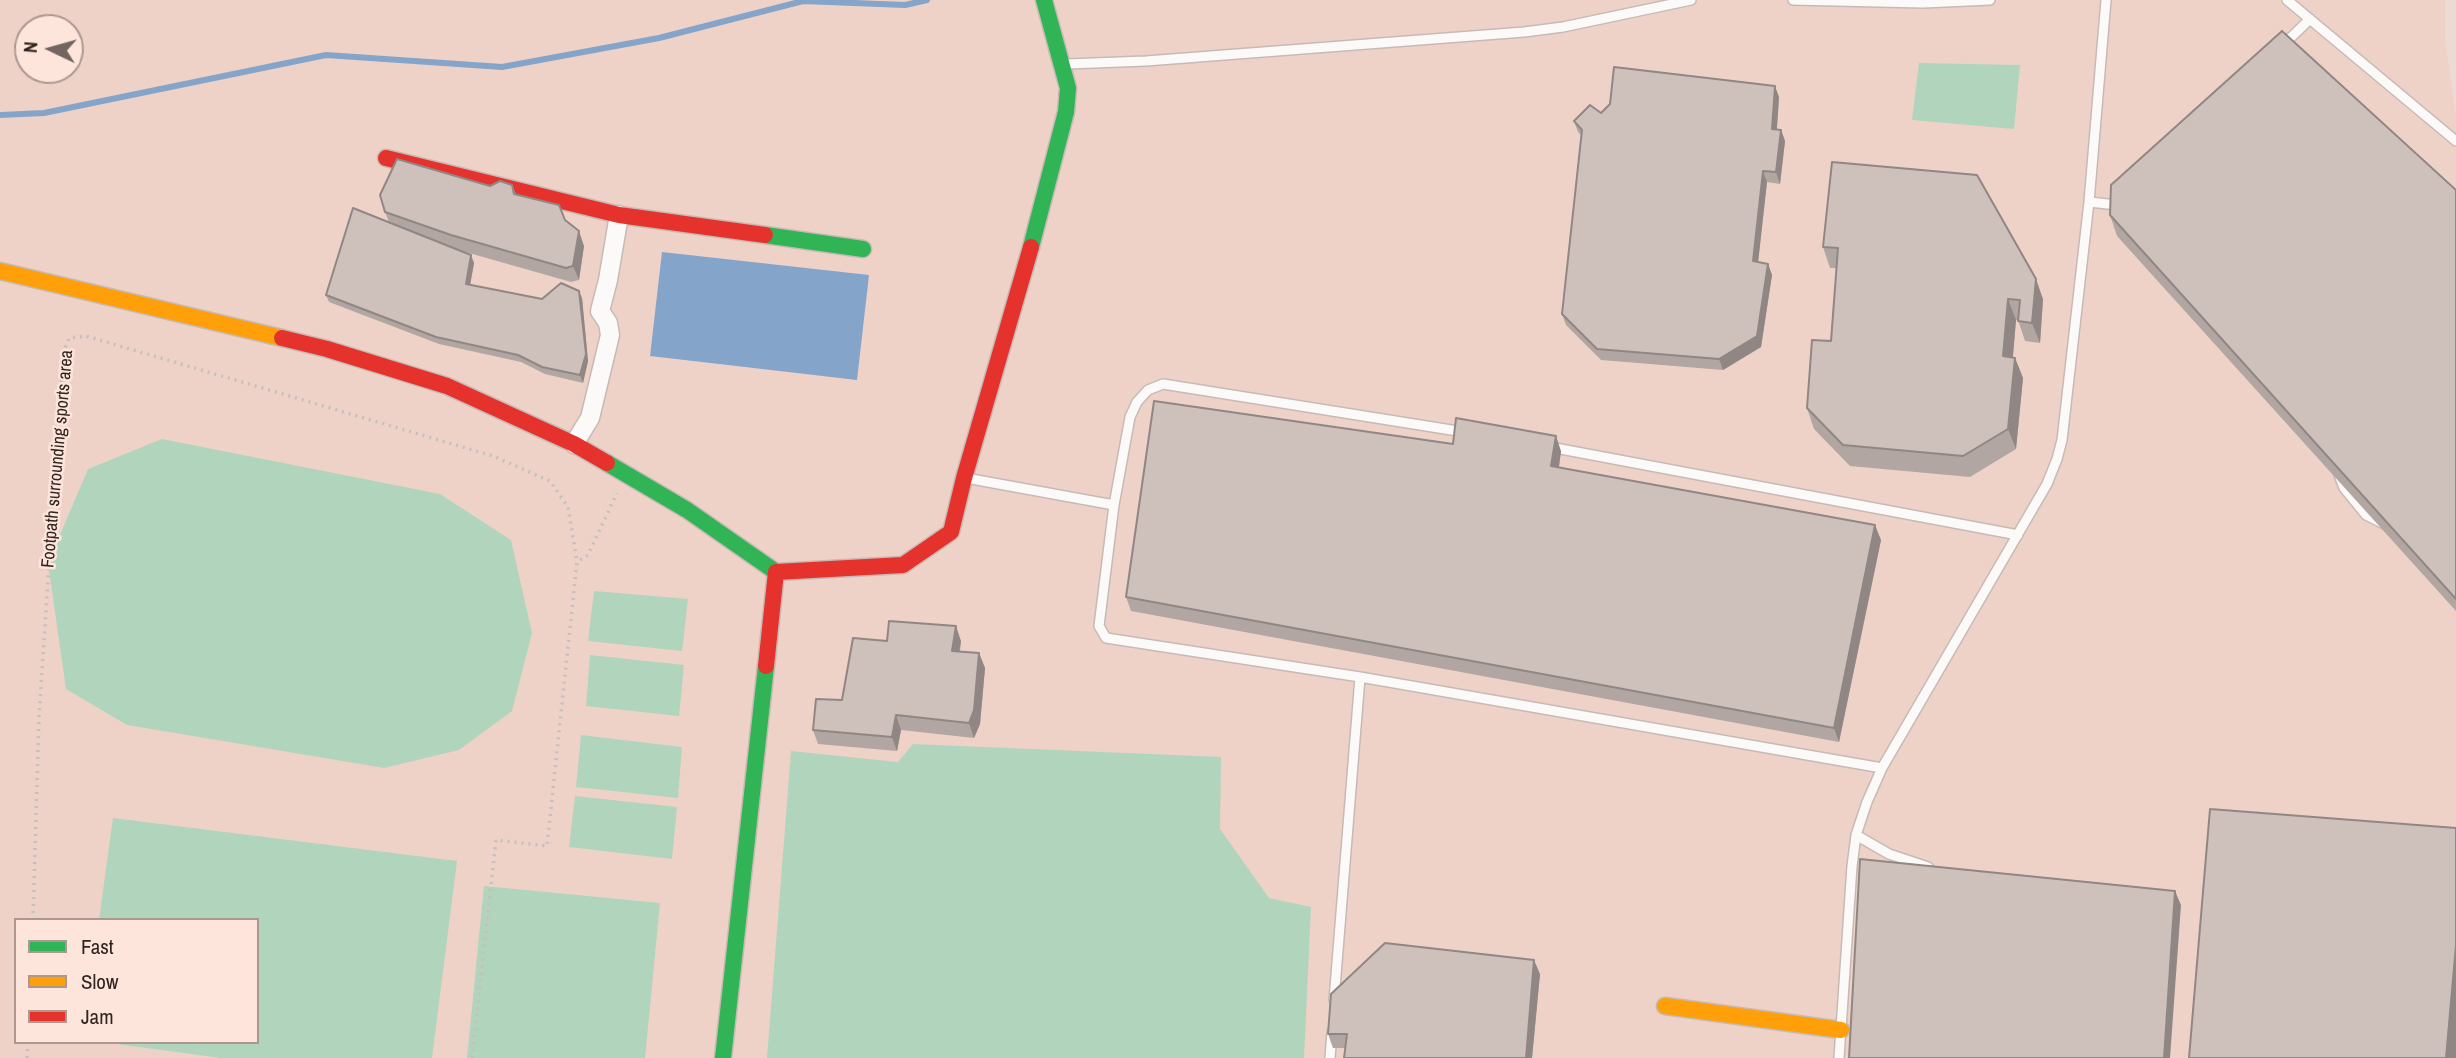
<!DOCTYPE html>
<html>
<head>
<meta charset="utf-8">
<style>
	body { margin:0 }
	#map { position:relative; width:2456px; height:1058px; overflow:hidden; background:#ecdbd5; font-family:"Archivo Narrow",sans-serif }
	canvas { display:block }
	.legend { position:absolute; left:14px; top:918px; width:245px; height:126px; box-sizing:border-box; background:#fee5db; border:2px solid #ac9890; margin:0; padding:9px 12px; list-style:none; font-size:21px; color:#302520 }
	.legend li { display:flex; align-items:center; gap:14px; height:35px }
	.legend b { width:35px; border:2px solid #ac9890 }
	.north { position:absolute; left:14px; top:14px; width:70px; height:70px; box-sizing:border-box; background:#fee5db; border:2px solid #ac9890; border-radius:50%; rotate:275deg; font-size:19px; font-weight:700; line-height:28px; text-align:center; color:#302520 }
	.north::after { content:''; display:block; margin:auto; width:24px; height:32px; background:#72655f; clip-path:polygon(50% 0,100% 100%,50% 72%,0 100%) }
</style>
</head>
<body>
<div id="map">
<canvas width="2456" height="1058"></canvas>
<ul class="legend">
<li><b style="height:9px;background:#30b455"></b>Fast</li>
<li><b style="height:9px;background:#ff9f0a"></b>Slow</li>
<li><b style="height:9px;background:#e5322d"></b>Jam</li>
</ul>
<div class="north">N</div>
</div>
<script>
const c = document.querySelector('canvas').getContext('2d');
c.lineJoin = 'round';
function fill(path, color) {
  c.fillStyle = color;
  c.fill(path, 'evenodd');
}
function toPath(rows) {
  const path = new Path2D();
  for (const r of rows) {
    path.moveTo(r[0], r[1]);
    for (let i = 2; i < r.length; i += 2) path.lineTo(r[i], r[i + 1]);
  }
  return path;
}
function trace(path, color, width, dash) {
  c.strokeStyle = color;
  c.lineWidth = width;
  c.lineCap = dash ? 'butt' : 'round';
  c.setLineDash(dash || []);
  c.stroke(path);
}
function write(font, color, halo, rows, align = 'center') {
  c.font = font + ' "Archivo Narrow",sans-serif';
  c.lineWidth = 5;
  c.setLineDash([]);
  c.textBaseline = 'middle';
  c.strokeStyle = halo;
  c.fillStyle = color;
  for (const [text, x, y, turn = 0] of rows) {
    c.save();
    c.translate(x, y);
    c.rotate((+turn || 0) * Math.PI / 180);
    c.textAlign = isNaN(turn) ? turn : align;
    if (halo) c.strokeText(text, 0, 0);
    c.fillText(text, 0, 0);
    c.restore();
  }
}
const built = toPath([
	[0,0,2445,0,2445,38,2456,117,2456,1058,0,1058],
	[28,28,70,28,70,70,28,70],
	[16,920,257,920,257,1042,16,1042]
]);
const green = toPath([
	[1919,63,2020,65,2014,129,1912,120],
	[162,439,440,494,511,540,532,633,512,711,459,750,384,768,127,725,66,689,48,563,88,469],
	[594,591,688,599,682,651,588,641],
	[590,655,684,665,679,716,586,706],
	[581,735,682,747,678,798,576,787],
	[913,744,1221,757,1220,829,1269,898,1311,907,1304,1058,767,1058,791,751,898,762],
	[575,796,677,807,672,859,569,847],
	[113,818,457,861,432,1058,221,1058,102,1042,257,1042,257,920,99,920],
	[484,886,660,903,645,1058,467,1058]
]);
const water = toPath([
	[662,252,869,275,857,380,650,356]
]);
const stream = toPath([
	[0,115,44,113,326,55,502,67,659,38,803,1,905,5,927,0]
]);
const path = toPath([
	[33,920,39,717,63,353,69,338,86,336,493,456,550,481,568,507,577,562],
	[27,1058,28,1042],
	[472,1058,496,840,547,846,577,562,588,555,617,493]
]);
const lane = toPath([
	[1793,0,1923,3,1990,0],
	[2287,0,2456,141],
	[2281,47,2310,19],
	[1067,64,1146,61,1524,32,1563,27,1691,0],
	[2089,202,2117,205,2120,202],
	[1550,447,2018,535],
	[2339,475,2344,488,2366,515,2384,524],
	[966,478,1114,505,1099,626,1106,638,1360,677,1882,768],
	[1114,505,1130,417,1137,402,1148,390,1163,384,1464,432],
	[1856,835,1889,854,1928,867],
	[1334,1000,1360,677],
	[1330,1058,1332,1032],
	[1839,1058,1852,866,1856,835,1867,802,1882,768,2047,484,2057,459,2062,440,2089,202,2106,0]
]);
const street = toPath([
	[574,444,590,418,610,335,608,323,600,311,608,280,619,215]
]);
const fast = toPath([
	[765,235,863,249],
	[1031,247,1066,112,1068,88,1044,0],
	[607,463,687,510,776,572],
	[723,1058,766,666]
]);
const slow = toPath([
	[0,271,282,338],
	[1665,1006,1841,1030]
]);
const jam = toPath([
	[386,158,619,215,765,235],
	[282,338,327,349,447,386,574,444,607,463],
	[766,666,776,572,903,565,951,532,964,478,1031,247]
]);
const wall = toPath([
	[1779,97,1777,129,1781,130,1785,141,1780,184,1767,182,1758,262,1768,264,1772,275,1761,347,1723,370,1601,360,1566,325,1562,314,1581,135,1578,132,1574,121,1601,113],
	[1832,162,2043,299,2040,343,2025,341,2018,320,2016,320,2013,357,2015,358,2023,378,2016,449,1970,477,1850,466,1814,429,1807,408,1831,341,1837,268,1830,268,1823,247],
	[512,185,516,194,565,220,584,246,579,280,571,282,462,251,474,263,470,285,542,299,582,298,588,361,583,383,545,374,521,362,439,344,329,302,326,295,389,222,385,212,490,186],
	[2456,190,2456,611,2117,236,2110,215],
	[1453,444,1561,451,1559,467,1881,540,1839,742,1131,611,1126,597],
	[961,641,960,652,979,653,985,668,980,724,974,738,901,730,897,751,818,744,813,730,842,700],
	[1540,974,1532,1058,1344,1058,1345,1048,1333,1048,1328,1034]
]);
const shadedWall = toPath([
	[1775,86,1779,97,1776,140,1772,129],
	[1781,130,1785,141,1780,184,1776,172],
	[1763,171,1767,182,1757,272,1753,261],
	[579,231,584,246,579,280,573,266],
	[471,255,474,263,469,291,466,284],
	[1768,264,1772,275,1761,347,1723,370,1719,359],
	[2036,279,2043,299,2040,343,2032,323],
	[579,291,582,298,588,361,583,383,580,375],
	[2008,299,2016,320,2011,377,2003,356],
	[2015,358,2023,378,2016,449,2008,429],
	[1556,436,1561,451,1557,480,1551,466],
	[1875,525,1881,540,1839,742,1834,728],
	[956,626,961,641,957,665,952,651],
	[979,653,985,668,980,724,974,738,969,723],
	[896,715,901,730,897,751,892,737],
	[2175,891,2181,905,2170,1058,2164,1058],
	[2456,945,2456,1058,2446,1058],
	[1534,960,1540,974,1532,1058,1526,1058]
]);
const building = toPath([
	[2282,31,2456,190,2456,599,2110,215,2111,185,2282,31],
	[1614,67,1775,86,1772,129,1781,130,1776,172,1763,171,1753,261,1768,264,1757,336,1719,359,1597,349,1562,314,1582,130,1574,121,1590,105,1601,113,1610,104,1614,67],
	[397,159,490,186,500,181,512,185,514,194,559,205,565,220,579,231,573,266,566,268,451,235,385,212,380,195,397,159],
	[1832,162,1977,175,2036,279,2032,323,2018,321,2020,300,2008,299,2003,356,2015,358,2008,429,1963,456,1843,445,1807,408,1812,340,1831,341,1838,248,1823,247,1832,162],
	[353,208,471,255,466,284,542,299,561,283,579,291,586,354,580,375,542,367,518,355,436,337,326,295,353,208],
	[1154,401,1453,444,1456,418,1556,436,1551,466,1875,525,1834,728,1126,597,1154,401],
	[889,621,956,626,952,651,979,653,974,710,969,723,896,715,892,737,813,730,816,699,842,700,853,638,887,641,889,621],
	[2210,809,2456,828,2456,945,2446,1058,2189,1058,2210,809],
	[1860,859,2175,891,2164,1058,1849,1058,1860,859],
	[1385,943,1534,960,1526,1058,1344,1058,1347,1034,1328,1034,1331,994,1385,943]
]);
const streetNames = [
	["Footpath surrounding sports area",58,459,-85]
];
fill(built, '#efd2c7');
fill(green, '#b1d4bc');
fill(water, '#84a4ca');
trace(stream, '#84a4ca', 6);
trace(lane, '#c7bab5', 12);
trace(street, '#c7bab5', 21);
trace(fast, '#c7bab5', 19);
trace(slow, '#c7bab5', 19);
trace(jam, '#c7bab5', 19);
trace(path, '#c5c0bd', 3.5, [2, 5]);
trace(lane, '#fcfaf9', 9);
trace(street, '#fcfaf9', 18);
trace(fast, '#30b455', 16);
trace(slow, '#ff9f0a', 16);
trace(jam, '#e5322d', 16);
fill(wall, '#b1a6a2');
fill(shadedWall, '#908784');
fill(building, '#cec1bc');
trace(building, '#908784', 2);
write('18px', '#302520', '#fee5db', streetNames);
</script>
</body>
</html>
